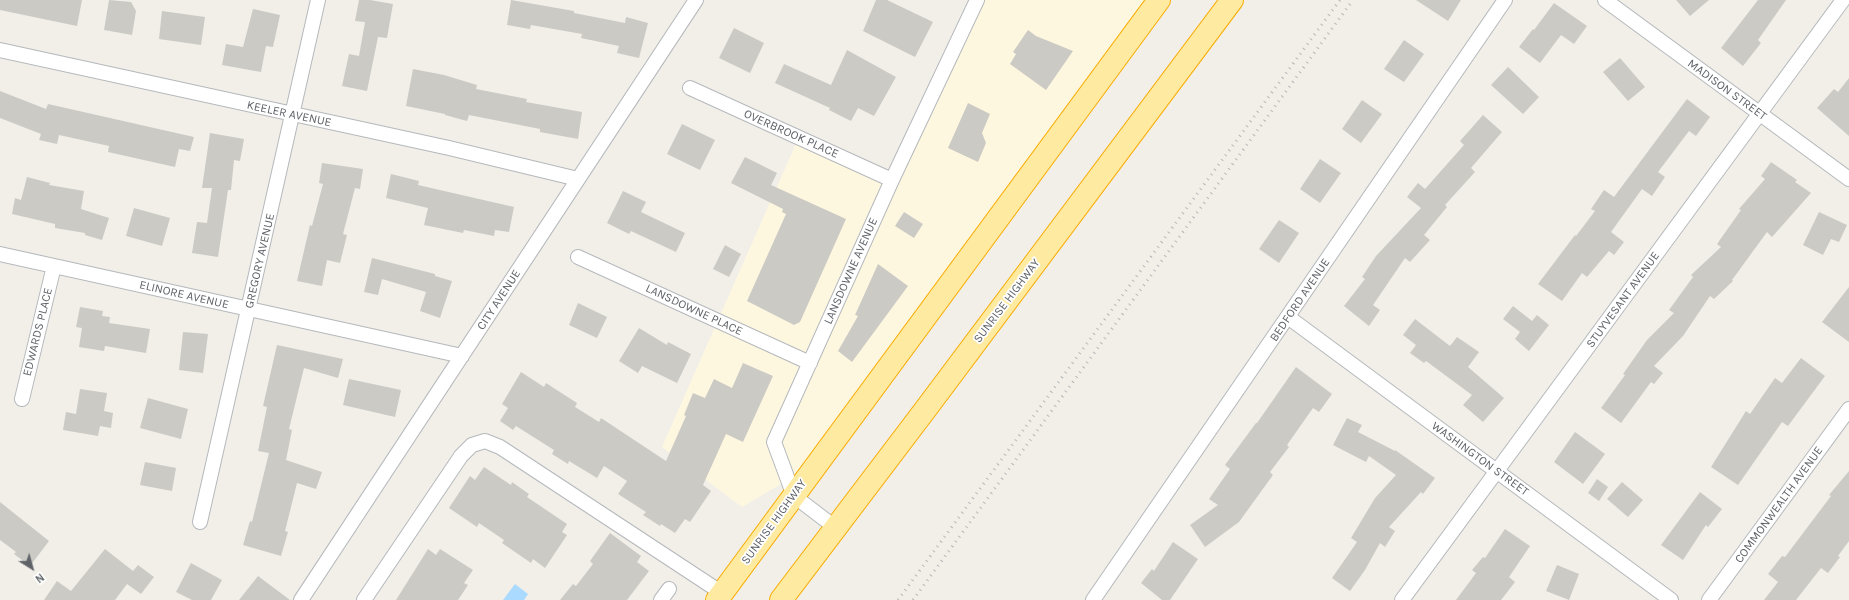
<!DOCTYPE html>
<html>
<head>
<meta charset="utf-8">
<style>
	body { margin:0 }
	#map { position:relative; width:1849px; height:600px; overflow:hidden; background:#f1efe8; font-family:Karla,sans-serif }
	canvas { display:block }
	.north { position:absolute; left:12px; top:548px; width:40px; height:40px; -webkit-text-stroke:3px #fff; paint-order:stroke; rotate:143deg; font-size:11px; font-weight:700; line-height:16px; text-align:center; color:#5f6368 }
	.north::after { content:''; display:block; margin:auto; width:14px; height:18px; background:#5f6368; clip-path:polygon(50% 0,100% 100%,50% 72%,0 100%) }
</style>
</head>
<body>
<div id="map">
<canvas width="1849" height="600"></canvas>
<div class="north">N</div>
</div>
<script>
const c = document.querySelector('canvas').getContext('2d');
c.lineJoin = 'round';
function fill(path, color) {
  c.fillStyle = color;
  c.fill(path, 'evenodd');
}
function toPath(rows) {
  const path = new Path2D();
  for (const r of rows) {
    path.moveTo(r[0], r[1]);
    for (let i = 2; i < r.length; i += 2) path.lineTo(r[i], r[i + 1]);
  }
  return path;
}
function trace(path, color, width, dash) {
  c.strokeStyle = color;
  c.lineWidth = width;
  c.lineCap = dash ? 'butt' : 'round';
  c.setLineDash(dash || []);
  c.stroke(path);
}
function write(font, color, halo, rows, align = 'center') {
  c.font = font + ' Karla,sans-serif';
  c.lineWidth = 3.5;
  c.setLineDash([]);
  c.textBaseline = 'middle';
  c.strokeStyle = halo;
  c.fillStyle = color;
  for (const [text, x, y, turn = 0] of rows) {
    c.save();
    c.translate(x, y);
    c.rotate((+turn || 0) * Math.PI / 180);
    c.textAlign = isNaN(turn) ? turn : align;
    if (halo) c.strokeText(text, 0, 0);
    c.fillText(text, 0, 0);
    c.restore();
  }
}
const commercial = toPath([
	[973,0,1154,0,806,469,742,507,662,447,798,139,889,181]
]);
const water = toPath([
	[515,584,528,594,524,600,503,600]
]);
const building = toPath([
	[0,0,82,0,77,26,0,10],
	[109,0,131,2,136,11,132,35,104,30],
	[359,0,370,0,393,4,387,38,378,37,367,91,342,86,349,54,359,56,365,22,355,21],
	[511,0,574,11,574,13,625,23,626,17,648,23,639,58,617,53,619,46,581,38,582,34,531,25,530,29,507,25],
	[876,0,887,0,933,22,915,57,863,31],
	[1416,0,1461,0,1448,21],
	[1676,0,1709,0,1690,16],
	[1758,0,1786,0,1758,40,1761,43,1743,66,1721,48],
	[1554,3,1587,26,1574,44,1561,35,1540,63,1519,47,1533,29,1534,30],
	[253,9,280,15,273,47,266,46,261,72,222,65,226,44,243,47],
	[162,11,205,17,201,45,159,39],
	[734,28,764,43,750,73,719,58],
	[1028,30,1036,36,1073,51,1046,90,1010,64,1016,54,1013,52],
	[1404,40,1424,54,1404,82,1384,69],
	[847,50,896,77,874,116,858,108,851,121,829,110,830,108,775,83,784,64,831,85],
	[1620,58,1645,87,1628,101,1603,72],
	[1508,67,1539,97,1523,114,1491,85],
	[413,69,444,75,477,85,476,89,527,99,526,102,582,112,578,139,540,132,540,129,469,115,467,121,445,115,445,114,406,106],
	[1849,78,1849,136,1817,108,1834,89,1838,92],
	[0,91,46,109,48,104,194,137,190,151,179,149,175,167,108,152,109,146,59,135,57,144,39,140,41,134,0,118],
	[1687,99,1710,117,1696,136,1689,131,1658,172,1665,177,1652,196,1642,189,1611,232,1624,242,1614,255,1609,251,1587,277,1582,273,1562,301,1538,284,1575,235,1576,236,1595,211,1591,209,1604,190,1614,197],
	[1362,100,1382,114,1361,143,1342,129],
	[968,103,990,114,982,133,986,143,978,162,948,148],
	[1483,115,1502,132,1471,168,1475,172,1445,205,1447,207,1424,235,1430,240,1410,262,1405,258,1373,305,1380,310,1369,326,1344,306,1365,279,1362,277,1376,256,1421,208,1407,197,1418,183,1425,189,1464,145,1460,141],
	[682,124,715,140,700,170,667,154],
	[210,133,244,139,240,161,234,160,231,190,228,190,218,257,192,253,197,222,207,223,212,188,202,188],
	[745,157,777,173,771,185,846,219,800,322,794,325,747,301,786,214,782,212,783,209,731,183],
	[1320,159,1341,173,1320,203,1300,189],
	[1771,162,1797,180,1795,182,1811,193,1772,237,1767,232,1732,280,1733,281,1714,299,1710,296,1683,336,1654,366,1663,373,1654,384,1651,382,1621,423,1601,408,1625,375,1623,374,1647,340,1674,313,1669,310,1693,277,1691,275,1721,247,1717,244,1741,210,1739,209,1765,179,1761,176],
	[322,163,363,169,360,189,355,188,343,234,347,235,340,263,327,260,322,286,297,281,310,225,312,226,323,184,319,183],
	[391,174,419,181,418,185,514,207,509,232,495,230,494,236,464,230,463,233,424,225,428,208,386,198],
	[27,177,50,183,49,185,84,191,81,209,109,218,102,240,85,235,85,233,55,228,55,224,12,214,15,198,21,200],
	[623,191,646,202,641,212,685,233,676,252,631,231,629,234,607,223],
	[134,208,170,218,162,246,126,236],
	[904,212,923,224,914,238,895,226],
	[1819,212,1847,225,1839,242,1831,239,1823,255,1803,245],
	[1279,220,1299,233,1279,263,1259,249],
	[725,245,741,254,729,277,713,269],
	[372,258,435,274,435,276,452,281,440,318,420,311,426,292,382,279,378,295,364,292],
	[878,264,908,286,852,362,838,351,858,316,855,315],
	[1849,287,1849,342,1822,322],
	[578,303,607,317,597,338,569,325],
	[1513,306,1532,321,1537,315,1549,325,1529,351,1515,339,1520,332,1503,319],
	[80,307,103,311,102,316,110,317,109,323,150,329,146,353,105,346,104,351,79,347,82,328,76,327],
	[1415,319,1450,346,1457,337,1479,352,1468,367,1504,398,1483,422,1463,405,1472,395,1426,361,1424,363,1410,353,1416,345,1403,335],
	[639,328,667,345,668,342,691,354,677,383,642,366,638,373,619,361],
	[183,332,208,334,203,373,179,370],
	[277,345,343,359,338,378,304,368,289,429,292,430,286,460,322,472,316,489,297,483,285,531,288,532,281,556,243,545,250,521,252,522,269,453,258,451,267,407,263,406],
	[1801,358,1825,376,1788,426,1782,422,1738,485,1711,467,1746,411,1750,414,1775,378,1782,383],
	[743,363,773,376,743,442,726,434,703,485,711,491,690,522,685,519,675,533,661,524,660,526,643,515,646,512,618,494,627,481,604,466,597,478,569,461,568,464,552,454,554,450,516,426,513,430,500,421,508,408,502,404,521,372,544,387,546,383,577,403,575,407,599,422,601,418,666,461,686,416,684,415,693,393,705,398,714,379,732,388],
	[1296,367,1332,394,1319,412,1313,408,1287,445,1289,447,1270,472,1273,475,1239,522,1205,547,1190,525,1218,505,1209,499,1230,469,1225,465,1256,423,1257,423],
	[349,379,401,390,395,417,343,405],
	[80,389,107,393,104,411,113,413,111,428,100,426,98,436,63,430,66,412,76,414],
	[148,398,188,409,181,439,140,428],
	[1347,418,1362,425,1358,432,1395,451,1395,450,1435,478,1423,494,1421,492,1389,527,1395,531,1385,547,1380,543,1365,570,1350,591,1332,578,1357,542,1351,538,1375,498,1396,475,1369,456,1366,462,1333,445],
	[1575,432,1605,454,1583,484,1554,462],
	[145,462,176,468,172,491,140,485],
	[484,467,511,485,512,482,529,494,527,497,567,524,562,532,567,535,545,568,533,559,531,563,502,543,504,540,479,523,477,527,449,508,470,476,475,480],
	[1849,471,1849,541,1838,556,1840,557,1828,573,1821,568,1796,600,1764,600,1778,582,1768,574,1782,556,1785,557,1831,496,1829,495],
	[1597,479,1608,487,1599,501,1588,493],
	[1622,482,1643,500,1628,517,1607,499],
	[1700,492,1722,509,1708,527,1706,525,1683,560,1661,545],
	[0,502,49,541,30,566,14,554,16,552,0,540],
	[1505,529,1530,546,1509,577,1515,582,1501,600,1456,600,1476,573,1472,570,1483,557,1485,558],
	[610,533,641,556,637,562,649,571,627,600,560,600,573,584,576,586,593,564,590,561],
	[1173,542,1198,559,1170,600,1162,600,1141,583,1152,569,1154,571],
	[105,549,133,571,138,565,154,577,141,594,127,584,115,600,44,600,57,581,71,591],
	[428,549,436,555,440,549,473,570,464,583,468,585,458,600,396,600],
	[191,563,222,580,211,600,192,600,176,592],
	[1557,565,1579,574,1569,600,1546,591],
	[258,576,290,600,239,600]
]);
const minor = toPath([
	[1605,0,1849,179],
	[0,50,449,148,578,179],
	[690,88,892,180],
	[0,254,462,356],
	[578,257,810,363],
	[1288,317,1671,600],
	[22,399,54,266],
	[200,522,318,0],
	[836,528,794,496,774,442,892,180,977,0],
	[301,600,696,0],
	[364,600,461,456,472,445,485,441,500,447,722,593],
	[661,600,669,589],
	[1093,600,1505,0],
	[1402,600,1843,0],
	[1709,600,1849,409]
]);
const trunk = toPath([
	[717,600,1159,0],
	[781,600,928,406,1232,0]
]);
const rail = toPath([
	[898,600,1340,0],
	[913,600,1353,0]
]);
const streetNames = [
	["MADISON STREET",1727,90,36],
	["KEELER AVENUE",289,114,12],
	["OVERBROOK PLACE",791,134,24],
	["GREGORY AVENUE",260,261,-77],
	["LANSDOWNE AVENUE",851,271,-66],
	["ELINORE AVENUE",184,295,13],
	["CITY AVENUE",499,300,-57],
	["BEDFORD AVENUE",1300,300,-56],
	["STUYVESANT AVENUE",1623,300,-54],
	["SUNRISE HIGHWAY",1007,301,-53],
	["LANSDOWNE PLACE",694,310,25],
	["EDWARDS PLACE",38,332,-76],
	["WASHINGTON STREET",1480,459,36],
	["COMMONWEALTH AVENUE",1779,505,-54],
	["SUNRISE HIGHWAY",774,522,-54]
];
fill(commercial, '#fef7e0');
fill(water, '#aadaff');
fill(building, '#cccac5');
trace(minor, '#b5b8bc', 16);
trace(trunk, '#f9ab00', 24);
trace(minor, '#fff', 14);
trace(trunk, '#feeaa1', 22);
trace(rail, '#b6b7b8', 3, [1, 5]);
write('12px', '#5f6368', '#fff', streetNames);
</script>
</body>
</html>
